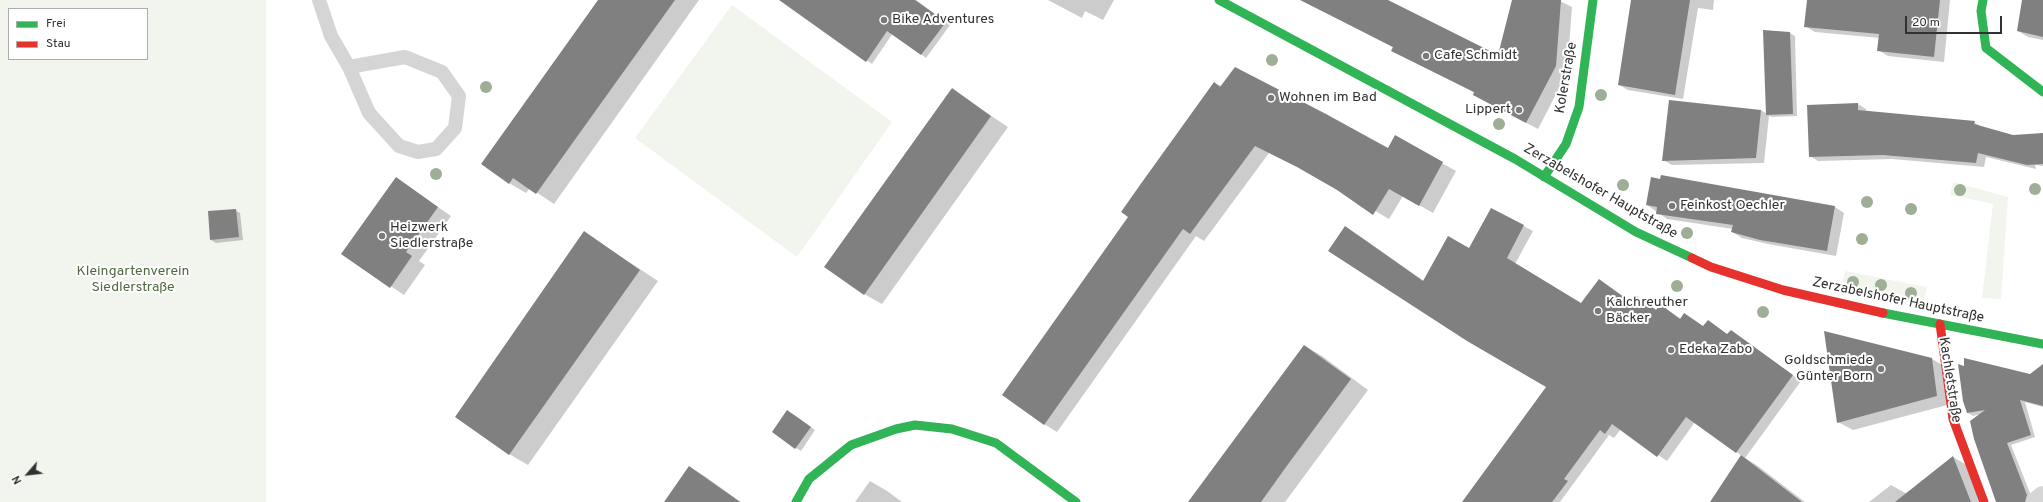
<!DOCTYPE html>
<html>
<head>
<meta charset="utf-8">
<style>
	body { margin:0 }
	#map { position:relative; width:2043px; height:502px; overflow:hidden; background:#fff; font-family:Overpass,sans-serif }
	canvas { display:block }
	.legend { position:absolute; left:8px; top:8px; width:140px; height:52px; box-sizing:border-box; background:#fff; border:1px solid #adadad; margin:0; padding:5px 7px; list-style:none; font-size:12px; color:#313131 }
	.legend li { display:flex; align-items:center; gap:8px; height:20px }
	.legend b { width:20px; border:1px solid #adadad }
	.north { position:absolute; left:8px; top:454px; width:40px; height:40px; -webkit-text-stroke:3px #fff; paint-order:stroke; rotate:242deg; font-size:11px; font-weight:700; line-height:16px; text-align:center; color:#313131 }
	.north::after { content:''; display:block; margin:auto; width:14px; height:18px; background:#313131; clip-path:polygon(50% 0,100% 100%,50% 72%,0 100%) }
	.scale { position:absolute; left:1905px; top:16px; width:97px; height:18px; box-sizing:border-box; border:2px solid #313131; border-top:0; padding-left:5px; font-size:12px; line-height:14px; white-space:nowrap; color:#313131; -webkit-text-stroke:3px #fff; paint-order:stroke }
</style>
</head>
<body>
<div id="map">
<canvas width="2043" height="502"></canvas>
<ul class="legend">
<li><b style="height:5px;background:#30b455"></b>Frei</li>
<li><b style="height:5px;background:#e5322d"></b>Stau</li>
</ul>
<div class="north">N</div>
<div class="scale">20 m</div>
</div>
<script>
const c = document.querySelector('canvas').getContext('2d');
c.lineJoin = 'round';
function fill(path, color) {
  c.fillStyle = color;
  c.fill(path, 'evenodd');
}
function toPath(rows) {
  const path = new Path2D();
  for (const r of rows) {
    path.moveTo(r[0], r[1]);
    for (let i = 2; i < r.length; i += 2) path.lineTo(r[i], r[i + 1]);
  }
  return path;
}
function trace(path, color, width, dash) {
  c.strokeStyle = color;
  c.lineWidth = width;
  c.lineCap = dash ? 'butt' : 'round';
  c.setLineDash(dash || []);
  c.stroke(path);
}
function write(font, color, halo, rows, align = 'center') {
  c.font = font + ' Overpass,sans-serif';
  c.lineWidth = 4;
  c.setLineDash([]);
  c.textBaseline = 'middle';
  c.strokeStyle = halo;
  c.fillStyle = color;
  for (const [text, x, y, turn = 0] of rows) {
    c.save();
    c.translate(x, y);
    c.rotate((+turn || 0) * Math.PI / 180);
    c.textAlign = isNaN(turn) ? turn : align;
    if (halo) c.strokeText(text, 0, 0);
    c.fillText(text, 0, 0);
    c.restore();
  }
}
const green = toPath([
	[0,0,266,0,266,502,0,502],
	[9,9,147,9,147,59,9,59],
	[732,5,892,122,797,257,635,138],
	[1953,182,2008,197,2001,299,1982,298,1993,204,1950,195],
	[1845,271,1927,287,1923,305,1841,289]
]);
const shadow = toPath([
	[599,0,699,0,554,204,530,188,526,193,509,183],
	[781,0,916,0,950,25,926,58,893,33,872,64],
	[1048,0,1114,0,1103,20,1085,11,1082,18],
	[1302,0,1385,0,1499,56,1513,0,1560,1,1572,7,1567,73,1538,129,1485,101,1475,93,1404,57,1394,48],
	[1647,0,1714,0,1713,10,1698,8,1683,99,1628,90,1619,85],
	[1808,0,1950,0,1944,62,1888,56,1878,50,1880,38,1815,32,1805,26],
	[2023,0,2043,0,2043,40,2028,37,2018,31],
	[1790,33,1795,36,1797,116,1772,117,1769,116,1764,163,1672,165,1663,160,1761,110,1767,114],
	[1214,83,1389,150,1395,137,1456,171,1433,213,1403,196,1389,219,1310,173,1269,153,1204,241,1196,236,1057,432,1044,424,1130,217],
	[961,96,1008,127,882,304,864,294],
	[1858,104,1866,109,1866,112,1974,122,1982,127,2013,136,2043,134,2043,166,2035,165,2036,169,1986,157,1984,167,1892,159,1818,161,1810,156],
	[396,178,451,216,419,261,425,265,404,295,343,254],
	[1647,205,1835,207,1844,213,1836,256,1768,244,1742,238,1732,232,1733,229,1667,219],
	[1492,209,1533,231,1515,264,1582,304,1608,286,1633,303,1637,297,1657,310,1660,305,1681,319,1685,314,1704,327,1708,321,1728,335,1731,331,1801,381,1745,458,1758,466,1805,502,1711,502,1742,456,1695,422,1667,461,1621,429,1614,438,1609,435,1560,502,1463,502,1548,387,1354,232,1424,281,1470,249],
	[235,210,240,213,243,240,216,243,211,240],
	[585,233,658,281,528,465,509,454],
	[1305,346,1322,356,1368,390,1285,502,1190,502],
	[1932,359,1946,367,1951,404,1853,430,1838,422],
	[2043,378,2043,407,2025,402,2035,437,2011,445,2032,498,2026,502,2003,502,1981,414,1973,416,1968,413],
	[793,414,815,430,801,451,796,448],
	[1953,457,1970,467,1983,502,1869,502,1891,485,1907,494],
	[689,467,703,475,741,502,665,502],
	[870,481,887,491,902,502,855,502]
]);
const building = toPath([
	[598,0,675,0,536,194,513,178,509,184,481,164],
	[779,0,915,0,946,22,921,55,887,31,866,62],
	[1300,0,1388,0,1498,55,1512,0,1561,0,1556,66,1526,123,1473,95,1474,92,1391,51,1393,47],
	[1631,0,1690,0,1675,95,1618,85],
	[1807,0,1940,0,1934,57,1877,51,1879,34,1804,27],
	[2022,0,2043,0,2043,37,2017,31],
	[1763,30,1790,32,1793,114,1766,115],
	[1235,67,1326,114,1388,148,1395,135,1443,162,1419,206,1389,189,1373,215,1337,190,1297,167,1255,146,1190,234,1183,229,1044,425,1002,395,1128,217,1121,212,1140,185,1214,82,1220,87],
	[952,88,991,116,864,295,824,267],
	[1669,100,1761,110,1756,158,1662,161],
	[1858,103,1858,110,1975,121,1974,124,2013,135,2043,133,2043,164,2027,165,1978,153,1976,163,1883,155,1809,157,1807,105],
	[1661,175,1835,206,1827,251,1760,240,1731,232,1733,225,1656,214,1657,207,1646,205,1651,177,1660,179],
	[396,177,438,207,406,252,412,256,390,288,341,254],
	[1491,208,1524,225,1507,258,1581,303,1599,279,1632,303,1637,296,1656,310,1660,304,1680,319,1684,313,1703,326,1708,320,1727,334,1731,330,1793,375,1736,453,1686,417,1657,457,1612,424,1605,434,1600,430,1564,479,1568,481,1552,502,1462,502,1546,387,1467,341,1328,251,1345,226,1423,281,1448,236,1469,248],
	[236,209,239,237,210,240,208,211],
	[584,231,640,270,509,455,455,417],
	[1824,331,1932,358,1937,396,1837,423],
	[1304,345,1351,379,1286,467,1261,502,1188,502],
	[1964,358,2030,374,2043,364,2043,406,2020,400,2031,435,2007,443,2027,495,2025,502,1996,502,1974,439,1970,421,1985,410,1967,413,1963,401,1958,364,1964,366],
	[787,410,811,427,795,449,772,432],
	[1741,455,1802,502,1710,502],
	[1953,456,1971,502,1895,502],
	[689,466,740,502,664,502]
]);
const lane = toPath([
	[319,0,331,36,349,67,369,113,399,146,418,152,436,149,455,128,459,96,442,72,405,57,349,67]
]);
const street = toPath([
	[2037,502,2043,497]
]);
const fast = toPath([
	[1219,0,1515,159,1636,232,1692,258],
	[1983,0,1981,11,1986,48,2043,92],
	[1544,177,1566,144,1579,107,1593,0],
	[1883,313,2043,344],
	[796,502,809,479,851,445,896,429,915,425,952,429,996,443,1076,502]
]);
const jam = toPath([
	[1692,258,1711,267,1783,290,1883,313],
	[1940,324,1953,419,1984,502]
]);
const trees = [
	[1272,60],
	[486,87],
	[1601,95],
	[1499,124],
	[436,174],
	[1623,185],
	[2035,189],
	[1960,190],
	[1867,202],
	[1911,209],
	[1687,233],
	[1862,239],
	[1853,282],
	[1881,285],
	[1677,286],
	[1911,293],
	[1763,312]
];
const markers = [
	[884,20,4,"#797979"],
	[1426,56,4,"#797979"],
	[1271,98,4,"#797979"],
	[1519,110,4,"#797979"],
	[1672,206,4,"#797979"],
	[382,236,4,"#797979"],
	[1598,311,4,"#797979"],
	[1671,350,4,"#797979"],
	[1881,369,4,"#797979"]
];
const poiNames = [
	["Bike Adventures",892,20],
	["Cafe Schmidt",1434,56],
	["Wohnen im Bad",1279,98],
	["Lippert",1511,110,"right"],
	["Feinkost Oechler",1680,206],
	["Heizwerk",390,228],
	["Siedlerstraße",390,244],
	["Kalchreuther",1606,303],
	["Bäcker",1606,319],
	["Edeka Zabo",1679,350],
	["Goldschmiede",1873,361,"right"],
	["Günter Born",1873,377,"right"]
];
const streetNames = [
	["Kolerstraße",1567,78,-80],
	["Zerzabelshofer Hauptstraße",1600,192,30],
	["Zerzabelshofer Hauptstraße",1898,301,12],
	["Kachletstraße",1949,380,81]
];
const parkNames = [
	["Kleingartenverein",133,272],
	["Siedlerstraße",133,288]
];
fill(green, '#f1f5ee');
fill(shadow, '#0003');
fill(building, '#808080');
trace(lane, '#d5d5d5', 14);
trace(street, '#d5d5d5', 22);
trace(fast, '#30b455', 9);
trace(jam, '#e5322d', 9);
c.fillStyle = '#9fae96';
for (const [x, y] of trees) {
  c.beginPath();
  c.arc(x, y, 6, 0, 2 * Math.PI);
  c.fill();
}
for (const [x, y, r, color] of markers) {
  const dot = new Path2D();
  dot.arc(x, y, r, 0, 2 * Math.PI);
  c.fillStyle = color;
  c.fill(dot);
  trace(dot, '#fff', 1.5);
}
write('14px', '#313131', '#fff', poiNames, 'left');
write('14px', '#313131', '#fff', streetNames);
write('14px', '#516b40', '#fff', parkNames);
</script>
</body>
</html>
